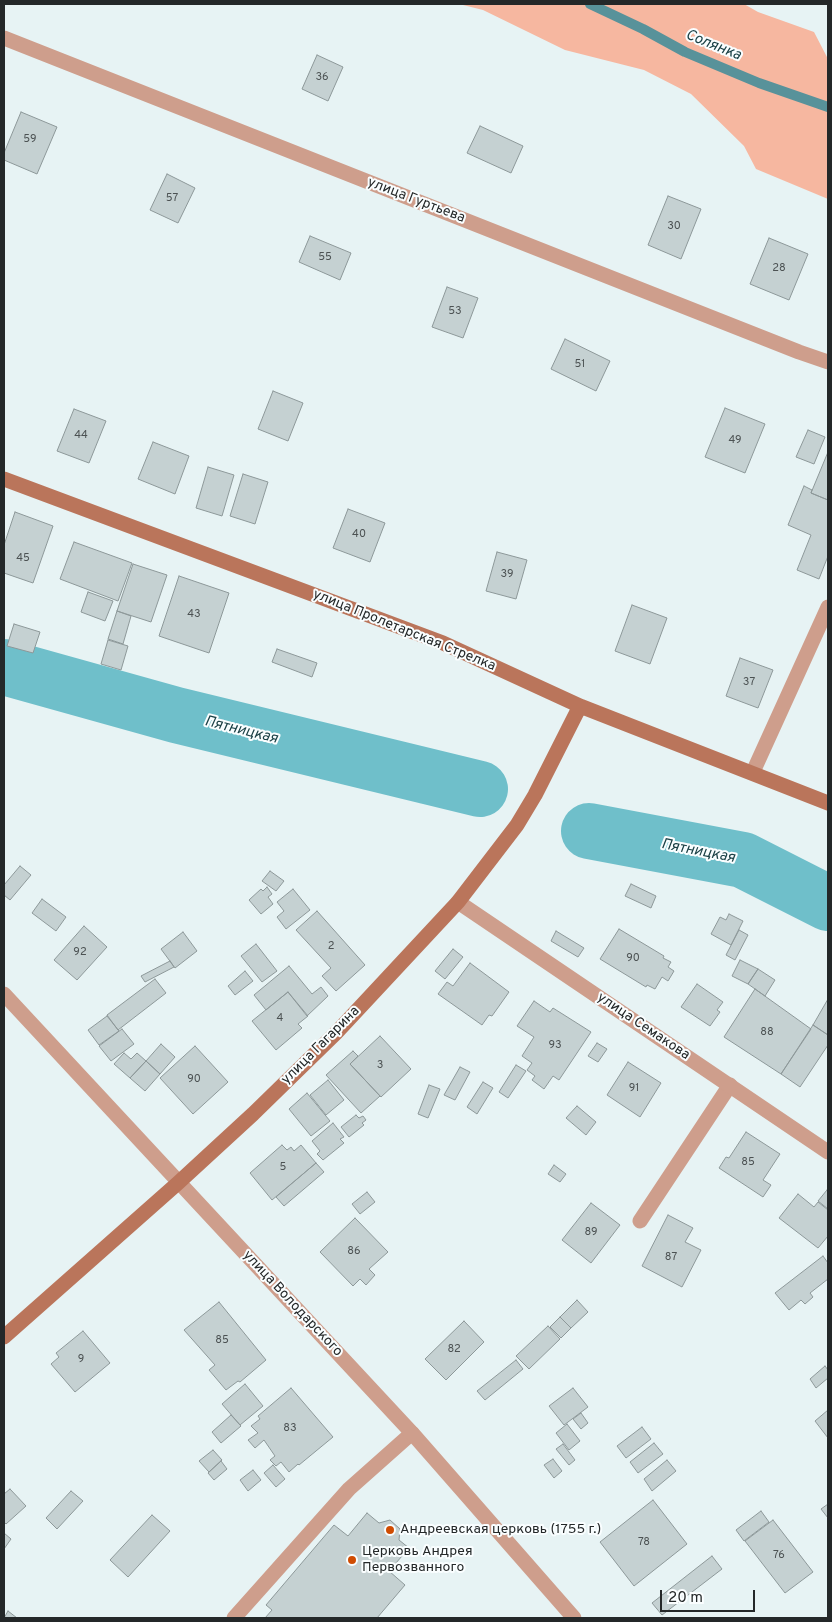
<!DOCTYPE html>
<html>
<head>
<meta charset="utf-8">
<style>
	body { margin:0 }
	#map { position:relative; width:832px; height:1622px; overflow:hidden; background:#e7f3f4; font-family:Overpass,sans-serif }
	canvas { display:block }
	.frame { position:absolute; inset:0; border:5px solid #242829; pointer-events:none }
	.scale { position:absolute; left:660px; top:1590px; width:95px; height:22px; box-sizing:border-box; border:2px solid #242829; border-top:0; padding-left:6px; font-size:15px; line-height:18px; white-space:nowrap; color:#242829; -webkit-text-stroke:4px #fafeff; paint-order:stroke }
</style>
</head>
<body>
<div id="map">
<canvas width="832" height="1622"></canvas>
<div class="frame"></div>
<div class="scale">20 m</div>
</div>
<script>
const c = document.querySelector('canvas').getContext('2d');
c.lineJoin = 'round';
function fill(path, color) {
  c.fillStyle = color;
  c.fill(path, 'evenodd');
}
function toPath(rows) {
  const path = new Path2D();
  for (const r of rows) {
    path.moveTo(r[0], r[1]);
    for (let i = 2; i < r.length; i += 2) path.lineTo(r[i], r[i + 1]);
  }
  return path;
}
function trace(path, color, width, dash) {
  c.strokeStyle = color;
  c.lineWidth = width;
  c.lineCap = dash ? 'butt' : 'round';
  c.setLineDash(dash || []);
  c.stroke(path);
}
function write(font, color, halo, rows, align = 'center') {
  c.font = font + ' Overpass,sans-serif';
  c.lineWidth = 4;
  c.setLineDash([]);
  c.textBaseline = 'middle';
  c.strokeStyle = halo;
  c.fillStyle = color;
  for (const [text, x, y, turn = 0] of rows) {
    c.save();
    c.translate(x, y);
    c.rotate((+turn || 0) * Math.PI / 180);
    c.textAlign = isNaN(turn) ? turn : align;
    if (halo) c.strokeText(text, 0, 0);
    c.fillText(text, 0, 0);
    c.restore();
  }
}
const green = toPath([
	[459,4,744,4,758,12,814,32,828,59,828,199,756,169,744,146,691,94,644,70,565,50,483,10]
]);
const stream = toPath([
	[590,4,643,29,685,52,759,83,828,107]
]);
const river = toPath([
	[4,667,176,715,480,789],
	[589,831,743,860,828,903]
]);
const building = toPath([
	[317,55,343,67,328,101,302,89,317,55],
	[21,112,57,127,37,174,4,160,4,153,21,112],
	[480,126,523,146,511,173,467,153,480,126],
	[167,174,195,188,178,223,150,210,167,174],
	[668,196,701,209,681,259,648,245,668,196],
	[310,236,351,253,340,280,299,262,310,236],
	[769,238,808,254,789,300,750,284,769,238],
	[447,287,478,298,463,338,432,327,447,287],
	[565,339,610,361,596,391,551,369,565,339],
	[273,391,303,403,288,441,258,429,273,391],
	[725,408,765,424,745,473,705,457,725,408],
	[74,409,106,421,89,463,57,451,74,409],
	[808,430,825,437,814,464,796,457,808,430],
	[153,442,189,456,175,494,138,479,153,442],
	[828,452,828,500,811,493,828,452],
	[208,467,234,475,222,516,196,508,208,467],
	[243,474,268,482,255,524,230,516,243,474],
	[804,486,812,490,811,493,828,500,828,556,819,579,797,570,811,535,788,525,804,486],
	[348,509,385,523,370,562,333,548,348,509],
	[15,512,53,526,33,583,4,573,4,545,15,512],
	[74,542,132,563,118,601,60,579,74,542],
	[497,552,527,560,516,599,486,591,497,552],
	[133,564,167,575,151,622,117,611,133,564],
	[179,576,229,593,209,653,159,636,179,576],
	[88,592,113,601,105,621,81,612,88,592],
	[632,605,667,618,650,664,615,651,632,605],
	[117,611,131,616,123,644,108,639,117,611],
	[14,624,40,632,33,653,7,646,14,624],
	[108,640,128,646,121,670,101,664,108,640],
	[277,649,317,663,312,677,272,662,277,649],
	[740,658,773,670,758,708,726,696,740,658],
	[20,866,31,875,10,900,4,895,4,885,20,866],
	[270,871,284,881,276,891,262,881,270,871],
	[631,884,656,896,651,908,625,896,631,884],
	[267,887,272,894,268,897,273,904,261,914,249,900,261,889,263,891,267,887],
	[293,889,310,910,286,929,277,917,284,911,277,902,293,889],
	[42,899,66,917,56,931,32,913,42,899],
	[317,911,365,965,336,991,322,976,331,968,296,930,317,911],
	[729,914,743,921,731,945,711,934,720,917,726,920,729,914],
	[84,926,107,947,77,980,54,960,84,926],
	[619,929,664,956,663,958,671,962,668,967,674,971,668,981,662,977,655,989,647,985,646,987,600,959,619,929],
	[739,930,748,935,735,960,726,955,739,930],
	[556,931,584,948,578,957,551,941,556,931],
	[183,932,197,951,175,968,161,949,183,932],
	[256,944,277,971,262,982,241,956,256,944],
	[453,949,463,957,445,979,435,971,453,949],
	[740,960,758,969,748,984,732,976,740,960],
	[170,961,174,967,145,982,141,976,170,961],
	[470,963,509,992,492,1016,489,1015,482,1025,438,994,447,982,453,986,470,963],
	[289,966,312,994,321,987,328,996,307,1016,288,992,266,1010,254,995,289,966],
	[758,969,775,980,765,996,748,984,758,969],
	[245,971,253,981,235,995,228,986,245,971],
	[155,979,166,993,118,1030,107,1015,155,979],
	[697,984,723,1002,717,1010,720,1012,710,1026,681,1007,697,984],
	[755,989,811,1029,781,1074,724,1037,755,989],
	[288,992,308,1016,298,1024,302,1028,276,1050,252,1021,288,992],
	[828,999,828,1035,813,1025,828,999],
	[534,1001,550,1012,553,1008,591,1032,559,1080,553,1076,544,1089,532,1080,535,1076,527,1070,532,1063,522,1056,534,1037,517,1026,534,1001],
	[107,1016,119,1031,99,1045,88,1030,107,1016],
	[813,1025,828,1035,828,1045,800,1087,781,1074,813,1025],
	[122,1029,134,1044,111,1061,99,1046,122,1029],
	[380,1036,411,1069,381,1097,350,1064,380,1036],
	[597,1043,607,1049,598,1062,588,1056,597,1043],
	[161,1044,175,1057,160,1074,146,1061,161,1044],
	[195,1046,228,1082,193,1114,160,1078,195,1046],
	[353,1051,358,1056,350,1064,380,1096,361,1113,326,1075,353,1051],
	[124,1053,131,1059,137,1053,146,1061,130,1078,114,1064,124,1053],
	[146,1061,160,1074,145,1091,130,1078,146,1061],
	[628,1062,661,1083,640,1117,607,1095,628,1062],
	[516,1065,526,1071,508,1098,499,1092,516,1065],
	[460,1067,470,1072,455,1100,444,1095,460,1067],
	[328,1080,344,1100,326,1115,310,1095,328,1080],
	[483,1082,493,1088,477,1114,467,1107,483,1082],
	[429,1085,440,1089,428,1118,418,1114,429,1085],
	[307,1093,330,1121,311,1136,289,1109,307,1093],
	[577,1106,596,1122,586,1135,566,1118,577,1106],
	[356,1115,359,1118,363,1116,366,1120,362,1123,364,1125,349,1137,341,1127,356,1115],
	[333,1123,344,1137,340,1139,344,1143,323,1160,317,1154,320,1151,312,1141,333,1123],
	[746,1132,780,1154,763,1180,771,1185,763,1197,719,1168,726,1157,729,1158,746,1132],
	[282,1145,287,1150,291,1147,294,1151,301,1145,316,1163,272,1200,250,1173,282,1145],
	[316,1163,324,1172,284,1206,276,1197,316,1163],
	[554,1165,566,1174,560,1182,548,1174,554,1165],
	[827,1190,828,1191,828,1209,818,1201,827,1190],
	[367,1192,375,1202,360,1214,352,1204,367,1192],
	[798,1194,814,1207,818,1202,828,1210,828,1236,818,1248,779,1218,798,1194],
	[591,1203,620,1225,591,1263,562,1240,591,1203],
	[668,1215,693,1228,685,1242,701,1250,682,1287,642,1266,668,1215],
	[355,1218,388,1252,369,1269,375,1275,366,1285,360,1279,353,1286,320,1252,355,1218],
	[823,1256,828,1263,828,1279,810,1293,813,1297,805,1304,801,1300,789,1310,775,1293,823,1256],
	[577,1300,588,1312,571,1328,560,1317,577,1300],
	[219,1302,266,1360,240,1382,238,1381,226,1390,209,1370,215,1365,184,1330,219,1302],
	[560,1317,571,1328,561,1338,550,1327,560,1317],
	[464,1321,484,1342,446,1380,425,1359,464,1321],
	[548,1326,560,1339,529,1369,516,1356,548,1326],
	[83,1331,110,1363,75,1392,51,1364,59,1357,56,1353,83,1331],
	[516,1360,523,1369,485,1400,477,1391,516,1360],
	[825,1366,828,1370,828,1378,816,1388,810,1379,825,1366],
	[245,1384,263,1406,240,1425,222,1404,245,1384],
	[291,1388,333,1437,299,1465,298,1464,289,1472,281,1462,276,1466,270,1460,275,1456,264,1440,255,1448,248,1440,258,1433,251,1426,260,1419,258,1416,291,1388],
	[573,1388,588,1407,564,1425,549,1406,573,1388],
	[828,1410,828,1438,815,1421,828,1410],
	[581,1413,588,1423,581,1429,573,1419,581,1413],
	[231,1415,241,1426,221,1443,212,1432,231,1415],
	[567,1424,580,1441,569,1450,556,1433,567,1424],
	[642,1427,651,1439,626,1458,617,1446,642,1427],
	[654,1443,663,1454,638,1473,630,1462,654,1443],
	[563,1444,575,1460,569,1465,556,1449,563,1444],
	[213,1450,222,1460,209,1472,199,1461,213,1450],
	[553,1459,562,1471,554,1478,544,1465,553,1459],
	[667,1460,676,1471,652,1491,644,1479,667,1460],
	[221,1461,227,1469,214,1480,208,1473,221,1461],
	[273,1465,285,1479,276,1487,264,1473,273,1465],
	[253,1470,261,1480,248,1491,240,1480,253,1470],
	[10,1489,26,1506,6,1524,4,1522,4,1494,10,1489],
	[71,1491,83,1501,57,1529,46,1518,71,1491],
	[653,1500,687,1544,634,1586,600,1542,653,1500],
	[828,1504,828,1518,821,1509,828,1504],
	[761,1511,769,1522,744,1541,736,1530,761,1511],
	[367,1513,379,1523,390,1520,400,1529,399,1540,409,1548,389,1571,405,1585,377,1618,265,1618,272,1610,266,1605,334,1525,348,1536,367,1513],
	[152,1515,170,1531,128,1577,110,1560,152,1515],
	[773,1520,813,1572,785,1593,745,1541,773,1520],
	[4,1533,11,1539,4,1549,4,1533],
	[712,1556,722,1569,662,1615,652,1603,712,1556],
	[8,1611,17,1618,4,1618,8,1611]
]);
const lane = toPath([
	[753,772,828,607],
	[640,1221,730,1085],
	[234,1618,349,1489,412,1433]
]);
const street = toPath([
	[4,38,799,352,828,362],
	[458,902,828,1152],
	[4,994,412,1433,574,1618]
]);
const secondary = toPath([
	[4,479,443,643,580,706,828,803],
	[4,1337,178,1183,253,1114,336,1033,458,902,517,825,535,795,580,706]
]);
const markers = [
	[390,1530,5,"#d04c02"],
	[352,1560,5,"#d04c02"]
];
const numberNames = [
	["36",322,78],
	["59",30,140],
	["57",172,199],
	["30",674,227],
	["55",325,258],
	["28",779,269],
	["53",455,312],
	["51",580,365],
	["44",81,436],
	["49",735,441],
	["40",359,535],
	["45",23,559],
	["39",507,575],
	["43",194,615],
	["37",749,683],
	["2",331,947],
	["92",80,953],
	["90",633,959],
	["4",280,1019],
	["88",767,1033],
	["93",555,1046],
	["3",380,1066],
	["90",194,1080],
	["91",634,1089],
	["85",748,1163],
	["5",283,1168],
	["89",591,1233],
	["86",354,1252],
	["87",671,1258],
	["85",222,1341],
	["82",454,1350],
	["9",81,1360],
	["83",290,1429],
	["78",644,1543],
	["76",779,1556]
];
const streetNames = [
	["улица Гуртьева",416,201,21],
	["улица Пролетарская Стрелка",404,631,22],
	["улица Семакова",643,1027,34],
	["улица Гагарина",321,1046,-45],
	["улица Володарского",292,1304,47]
];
const poiNames = [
	["Андреевская церковь (1755 г.)",400,1530],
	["Церковь Андрея",362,1552],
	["Первозванного",362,1568]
];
const waterNames = [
	["Солянка",713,46,22],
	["Пятницкая",241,731,14],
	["Пятницкая",698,852,11]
];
fill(green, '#f6b7a0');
trace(stream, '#58929a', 10);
trace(river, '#6fbfca', 56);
fill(building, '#c5d1d2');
trace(building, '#8d9899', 1);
trace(lane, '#ce9e8c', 15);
trace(street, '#ce9e8c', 15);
trace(secondary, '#ba755b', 15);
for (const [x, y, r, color] of markers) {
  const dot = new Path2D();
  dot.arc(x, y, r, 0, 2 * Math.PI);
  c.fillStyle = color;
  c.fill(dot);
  trace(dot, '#fafeff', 2);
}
write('11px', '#4c5253', null, numberNames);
write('14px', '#242829', '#fafeff', streetNames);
write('14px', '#242829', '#fafeff', poiNames, 'left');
write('italic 15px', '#1b4146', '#fafeff', waterNames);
</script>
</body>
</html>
